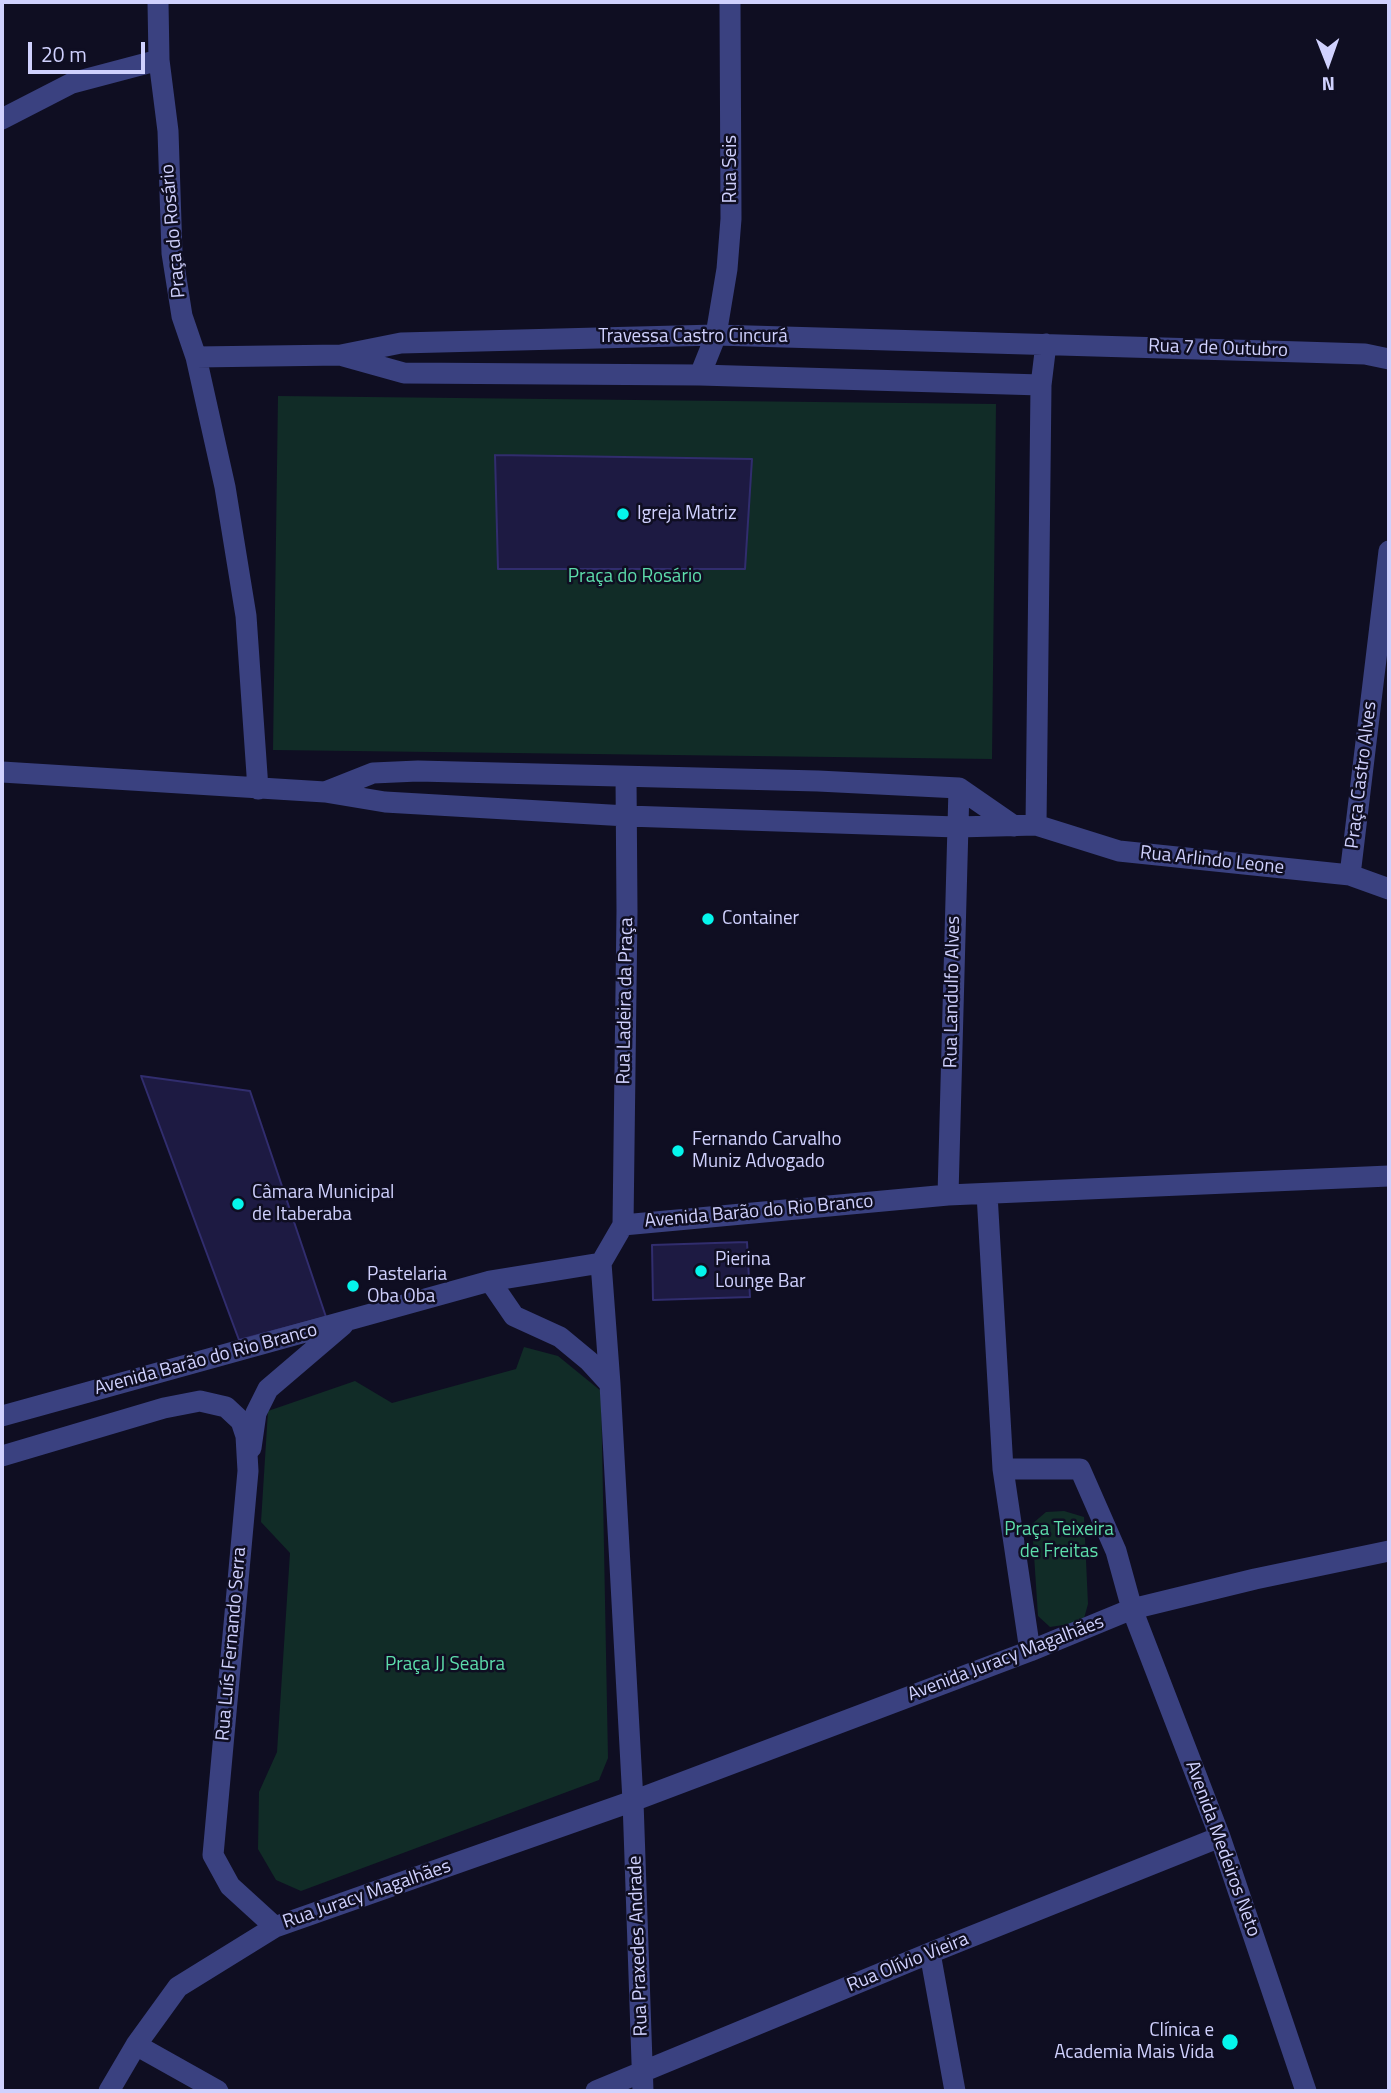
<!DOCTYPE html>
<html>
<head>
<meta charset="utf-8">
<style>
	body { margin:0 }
	#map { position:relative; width:1391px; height:2093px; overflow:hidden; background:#0f0e22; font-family:"Titillium Web",sans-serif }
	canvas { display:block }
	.frame { position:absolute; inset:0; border:4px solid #d0d1fe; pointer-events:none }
	.north { position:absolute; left:1293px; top:28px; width:70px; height:70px; -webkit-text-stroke:5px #0f0e22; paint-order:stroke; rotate:179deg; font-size:19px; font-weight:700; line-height:28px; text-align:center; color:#d0d1fe }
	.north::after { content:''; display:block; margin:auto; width:24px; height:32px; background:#d0d1fe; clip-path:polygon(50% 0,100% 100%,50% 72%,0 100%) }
	.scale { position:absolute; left:28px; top:42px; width:117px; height:32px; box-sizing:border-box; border:4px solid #d0d1fe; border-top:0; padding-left:9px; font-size:21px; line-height:24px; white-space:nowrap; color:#d0d1fe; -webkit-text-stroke:5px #0f0e22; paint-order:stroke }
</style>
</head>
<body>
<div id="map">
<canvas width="1391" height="2093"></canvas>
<div class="frame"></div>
<div class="north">N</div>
<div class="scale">20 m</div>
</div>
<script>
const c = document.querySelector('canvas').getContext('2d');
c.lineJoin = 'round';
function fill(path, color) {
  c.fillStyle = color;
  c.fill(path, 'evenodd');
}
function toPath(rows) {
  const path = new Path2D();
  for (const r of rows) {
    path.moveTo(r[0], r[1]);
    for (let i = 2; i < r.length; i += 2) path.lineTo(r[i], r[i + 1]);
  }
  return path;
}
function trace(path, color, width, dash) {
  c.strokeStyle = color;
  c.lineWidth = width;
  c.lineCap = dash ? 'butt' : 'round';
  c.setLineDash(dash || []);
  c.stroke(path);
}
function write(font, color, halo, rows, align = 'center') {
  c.font = font + ' "Titillium Web",sans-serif';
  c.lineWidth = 5;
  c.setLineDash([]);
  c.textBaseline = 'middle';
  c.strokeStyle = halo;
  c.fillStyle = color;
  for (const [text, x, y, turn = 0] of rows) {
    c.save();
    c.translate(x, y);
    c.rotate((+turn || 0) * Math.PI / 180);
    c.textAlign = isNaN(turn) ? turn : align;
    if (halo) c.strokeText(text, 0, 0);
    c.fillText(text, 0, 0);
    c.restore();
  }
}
const green = toPath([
	[278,396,996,404,992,759,273,750],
	[524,1347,558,1356,601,1391,608,1758,599,1780,301,1891,276,1880,258,1849,259,1792,277,1752,290,1553,261,1522,268,1411,355,1381,392,1403,516,1369],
	[1064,1511,1084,1517,1088,1604,1083,1622,1050,1627,1038,1616,1032,1524,1046,1512]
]);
const building = toPath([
	[495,455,752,459,745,569,498,569,495,455],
	[141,1076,250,1091,326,1317,239,1340,141,1076],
	[747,1242,750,1297,653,1300,652,1245,747,1242]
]);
const minor = toPath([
	[158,2,159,60,168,131,172,253,182,316,196,357,225,487,246,616,258,789],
	[2,119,72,83,159,60],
	[343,356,404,373,700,375,1041,385],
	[196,357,341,355,401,343,716,335,1301,352,1365,354,1389,359],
	[700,375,716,335,727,269,731,219,730,2],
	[2,772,325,792,385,802,627,816,957,827,1036,825,1119,851,1350,875,1389,889],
	[325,792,373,773,418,771,818,781,959,788,1014,826],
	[1036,825,1041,385,1046,344],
	[1350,875,1389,551],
	[987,1194,1003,1469,1030,1651],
	[948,1195,959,788],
	[623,1225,627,911,626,777],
	[601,1263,610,1384,633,1801,643,2091],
	[601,1263,623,1225,948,1195,1389,1176],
	[490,1281,514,1316,560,1337,589,1361,610,1384],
	[2,1416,490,1281,601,1263],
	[251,1448,256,1413,268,1389,343,1325],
	[2,1456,164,1408,200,1401,226,1407,241,1421,246,1436,248,1471,213,1855,230,1886,275,1927],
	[1003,1469,1080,1469,1116,1551,1132,1609,1220,1837,1306,2091],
	[930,1953,955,2091],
	[136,2045,218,2091],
	[109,2091,136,2045,178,1987,275,1927,633,1801,1030,1651,1132,1609,1255,1579,1389,1551],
	[596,2091,930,1953,1220,1837]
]);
const markers = [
	[623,514,7,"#05f5ec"],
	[708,919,7,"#05f5ec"],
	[678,1151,7,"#05f5ec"],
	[238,1204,7,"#05f5ec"],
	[701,1271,7,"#05f5ec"],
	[353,1286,7,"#05f5ec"],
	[1230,2042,9,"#05f5ec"]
];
const streetNames = [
	["Rua Seis",731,169,-90],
	["Praça do Rosário",174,231,-95],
	["Travessa Castro Cincurá",693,337],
	["Rua 7 de Outubro",1218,349,2],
	["Praça Castro Alves",1362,775,-83],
	["Rua Arlindo Leone",1212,861,6],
	["Rua Landulfo Alves",953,992,-89],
	["Rua Ladeira da Praça",626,1001,-89],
	["Avenida Barão do Rio Branco",759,1212,-5],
	["Avenida Barão do Rio Branco",206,1360,-15],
	["Rua Luís Fernando Serra",232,1644,-85],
	["Avenida Juracy Magalhães",1006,1659,-21],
	["Avenida Medeiros Neto",1222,1849,70],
	["Rua Juracy Magalhães",367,1895,-19],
	["Rua Praxedes Andrade",639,1946,-92],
	["Rua Olívio Vieira",908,1963,-22]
];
const poiNames = [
	["Igreja Matriz",637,514],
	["Container",722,919],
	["Fernando Carvalho",692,1140],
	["Muniz Advogado",692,1162],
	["Câmara Municipal",252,1193],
	["de Itaberaba",252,1215],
	["Pierina",715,1260],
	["Lounge Bar",715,1282],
	["Pastelaria",367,1275],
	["Oba Oba",367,1297],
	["Clínica e",1214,2031,"right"],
	["Academia Mais Vida",1214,2053,"right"]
];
const parkNames = [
	["Praça do Rosário",635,577],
	["Praça Teixeira",1059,1530],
	["de Freitas",1059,1552],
	["Praça JJ Seabra",445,1665]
];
fill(green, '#112c27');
fill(building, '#1d1a42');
trace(building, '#312d6e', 2);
trace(minor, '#3a4180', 21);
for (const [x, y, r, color] of markers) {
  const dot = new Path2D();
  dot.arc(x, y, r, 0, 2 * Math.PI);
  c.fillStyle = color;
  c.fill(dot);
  trace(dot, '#0f0e22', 2.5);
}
write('19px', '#d0d1fe', '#0f0e22', streetNames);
write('19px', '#d0d1fe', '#0f0e22', poiNames, 'left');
write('19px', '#5dddab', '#0f0e22', parkNames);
</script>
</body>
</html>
